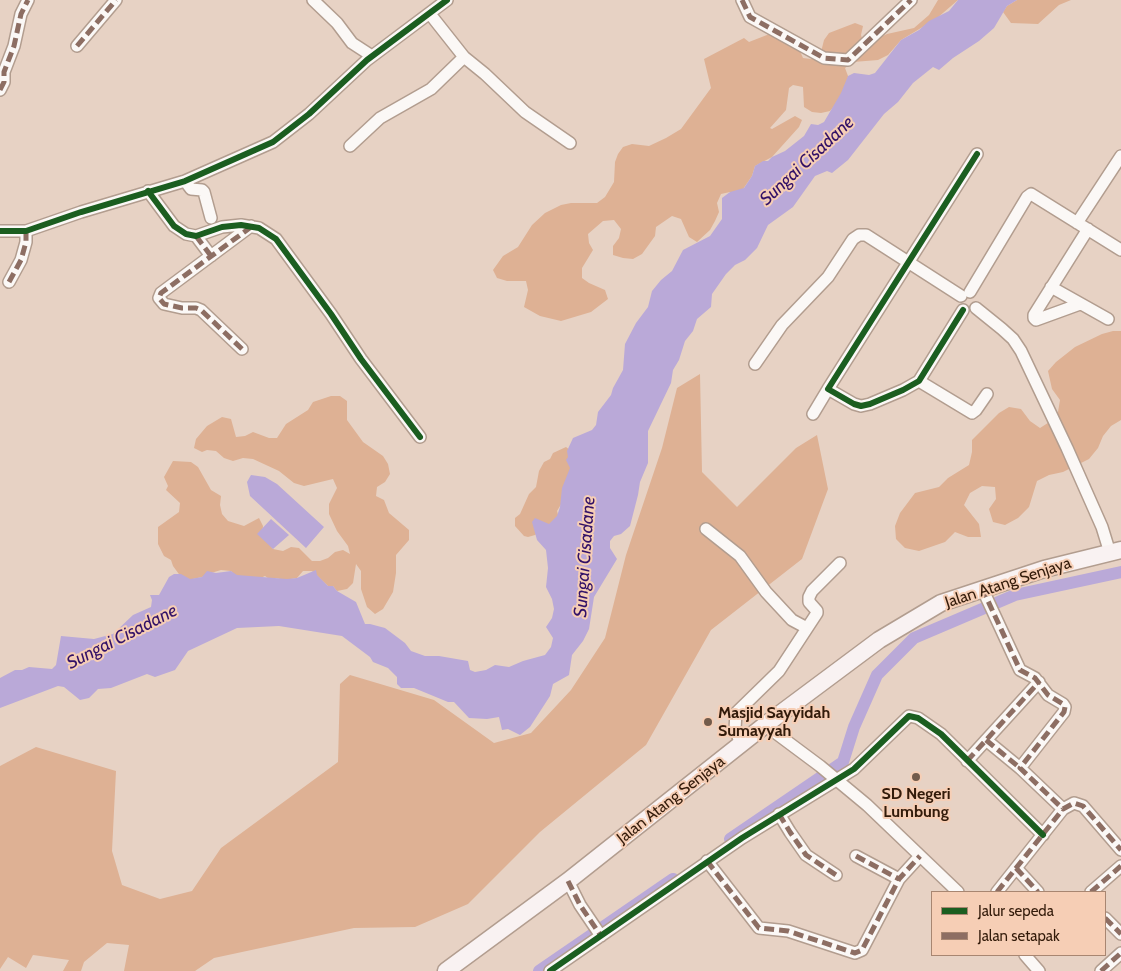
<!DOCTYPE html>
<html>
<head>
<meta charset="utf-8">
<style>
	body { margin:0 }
	#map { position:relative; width:1121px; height:971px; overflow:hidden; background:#e7d2c4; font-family:Cabin,sans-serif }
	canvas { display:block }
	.legend { position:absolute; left:931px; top:891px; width:175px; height:65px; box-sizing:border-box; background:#f6ceb5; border:1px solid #a88671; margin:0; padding:6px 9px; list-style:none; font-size:15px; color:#331b0a }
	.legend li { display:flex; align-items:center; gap:10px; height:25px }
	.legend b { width:25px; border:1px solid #a88671 }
</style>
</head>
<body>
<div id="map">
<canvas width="1121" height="971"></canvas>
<ul class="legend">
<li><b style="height:6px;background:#1b5e20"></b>Jalur sepeda</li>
<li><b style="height:6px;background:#8d6e63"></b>Jalan setapak</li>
</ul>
</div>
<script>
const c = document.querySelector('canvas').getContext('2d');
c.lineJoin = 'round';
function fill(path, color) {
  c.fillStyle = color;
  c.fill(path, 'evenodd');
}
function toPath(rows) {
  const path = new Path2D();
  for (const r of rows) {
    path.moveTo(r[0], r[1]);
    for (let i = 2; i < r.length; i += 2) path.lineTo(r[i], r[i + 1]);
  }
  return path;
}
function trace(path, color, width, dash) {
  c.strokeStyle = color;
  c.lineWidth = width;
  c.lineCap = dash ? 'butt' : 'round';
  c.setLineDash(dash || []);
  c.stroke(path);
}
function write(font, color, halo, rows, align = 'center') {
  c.font = font + ' Cabin,sans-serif';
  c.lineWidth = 4;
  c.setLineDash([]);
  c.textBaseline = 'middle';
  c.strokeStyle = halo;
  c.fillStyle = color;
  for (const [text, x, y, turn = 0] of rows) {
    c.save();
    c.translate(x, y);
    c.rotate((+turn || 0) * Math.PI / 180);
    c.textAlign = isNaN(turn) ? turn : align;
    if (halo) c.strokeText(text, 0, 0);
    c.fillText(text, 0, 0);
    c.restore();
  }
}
const green = toPath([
	[938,0,958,0,936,19,901,40,888,55,878,60,853,62,845,68,848,76,847,85,837,103,830,111,821,113,812,112,804,107,803,87,793,85,789,88,786,110,770,128,772,129,795,116,802,120,799,127,772,157,755,166,752,176,741,192,730,192,721,194,717,203,719,212,715,221,710,230,697,242,689,237,681,219,672,216,656,227,655,236,642,254,633,259,623,258,613,255,613,246,619,238,621,229,614,220,603,221,588,234,589,243,593,250,582,268,582,278,589,283,605,290,608,299,591,312,561,321,540,316,524,307,528,290,526,281,507,281,497,278,493,270,503,256,518,247,532,225,545,213,561,205,571,203,597,203,605,197,614,182,615,162,618,154,623,147,632,144,649,146,666,138,681,129,711,88,704,59,744,38,749,42,772,33,795,40,803,58,811,59,820,56,824,40,829,33,855,23,863,26,861,35,864,45,887,34,914,28,929,15],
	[1017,0,1071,0,1059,5,1038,24,1011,23,1003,12,1007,6],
	[1113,331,1121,331,1121,420,1111,426,1103,436,1098,448,1089,459,1063,472,1049,475,1037,481,1029,507,1018,518,1005,525,993,522,989,509,996,499,995,487,982,486,970,493,964,505,979,524,981,537,968,537,955,532,945,542,919,551,905,548,896,539,895,526,900,513,915,493,939,487,948,478,969,465,972,452,972,440,999,413,1009,407,1021,409,1030,421,1040,428,1051,421,1058,412,1060,400,1052,389,1048,371,1056,362,1075,347,1102,334],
	[700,374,702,472,737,507,796,448,817,435,828,489,802,559,711,630,646,745,540,832,468,904,415,927,354,928,214,958,195,971,124,971,129,945,107,943,84,962,81,971,63,971,69,960,33,955,26,968,8,957,0,969,0,766,36,747,116,771,112,851,122,885,160,899,192,891,221,848,338,762,340,684,350,675,434,700,494,743,531,733,571,690,605,638,626,555,662,448,677,388],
	[331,396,340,396,347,401,347,420,363,442,383,456,388,464,390,474,385,482,377,487,376,496,384,500,389,513,409,530,409,540,396,555,396,573,393,592,383,609,375,614,367,607,361,589,361,571,356,564,353,583,347,589,337,591,333,586,328,586,312,571,303,571,297,578,285,580,276,578,269,579,265,576,256,580,238,578,231,571,221,570,211,573,202,577,184,581,173,566,171,560,164,556,158,544,158,527,179,512,180,503,166,490,168,486,164,477,173,461,191,462,198,467,211,490,221,496,220,505,222,514,228,521,244,526,259,518,263,526,262,535,273,549,283,551,291,547,299,548,312,561,320,561,328,558,335,552,343,550,350,554,348,546,337,531,329,514,329,504,337,488,333,479,304,486,294,483,279,471,253,459,243,458,233,461,224,458,216,451,207,450,202,452,194,448,196,439,207,426,222,417,231,419,236,437,245,436,253,432,269,438,277,438,286,424,308,410,313,402],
	[566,447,571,451,570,477,563,501,557,511,559,518,535,535,528,537,524,536,515,526,515,518,520,514,529,494,536,487,539,471,544,462,550,459,553,453]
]);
const water = toPath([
	[958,0,1017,0,1007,6,994,28,979,41,953,58,939,70,933,67,913,83,898,102,884,114,848,160,832,173,827,171,815,176,793,207,768,225,757,248,745,260,735,265,726,274,712,294,711,307,697,319,693,331,685,341,679,360,673,370,671,383,648,431,648,463,640,482,638,495,630,526,621,534,614,536,610,541,610,548,617,559,594,597,589,629,583,641,572,655,569,675,553,684,550,696,530,727,520,735,508,729,502,730,499,717,487,719,469,718,454,702,448,702,414,688,401,688,397,684,397,677,388,668,373,662,370,657,342,636,279,626,237,628,188,651,175,670,155,677,147,674,111,688,98,689,89,698,80,700,64,687,58,686,0,708,0,678,15,670,22,670,29,667,52,669,56,665,61,636,94,639,113,634,133,615,151,607,152,600,150,595,159,595,169,577,174,574,181,574,190,579,202,577,207,571,216,573,231,571,237,575,287,579,297,578,316,570,317,575,328,586,333,586,337,591,356,602,365,624,370,624,385,628,405,643,411,651,425,656,439,656,468,661,470,670,475,672,486,670,495,665,509,667,523,661,545,655,551,647,553,638,546,627,552,618,554,609,552,599,546,587,548,568,546,550,537,540,532,522,535,518,549,524,557,516,560,507,562,488,570,468,566,460,568,457,567,451,573,438,592,430,596,425,598,412,611,395,613,388,623,370,625,344,636,323,648,307,652,291,661,280,672,271,683,250,710,236,722,219,722,198,730,192,744,188,752,176,755,166,763,161,768,161,772,157,785,151,804,136,811,124,818,125,824,122,841,93,848,76,854,73,869,75,875,73,901,40,919,30,929,21,949,11],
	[251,475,265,477,277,484,324,527,306,548,250,496,247,482],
	[271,519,289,535,273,549,257,534]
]);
const canal = toPath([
	[730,839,843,762,854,727,877,675,914,638,1015,595,1121,572],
	[539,971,673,879]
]);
const street = toPath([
	[313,0,337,23,352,43,372,56],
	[742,0,750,17,824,58,848,60,911,0],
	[430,14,464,57,485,74,525,112,570,143],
	[77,46,116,0],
	[0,90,4,82,4,72,14,46,21,14,28,0],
	[350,146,380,118,431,89,464,57],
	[185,181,191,189,202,190,204,192,211,218],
	[148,191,174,226,186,234,196,236,222,227,241,225,259,228,276,239,331,314,361,359,420,437],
	[1077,223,1121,156],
	[0,231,26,231,81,212,185,181,273,142,309,114,367,60,447,0],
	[196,236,211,256],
	[9,282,21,260,26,242,26,231],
	[1051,287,1108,319],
	[970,292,1027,197,1031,194,1121,250],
	[1080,304,1036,320,1034,318,1034,315,1088,229],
	[976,308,1002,329,1013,339,1021,351,1067,448,1102,527,1110,553],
	[963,310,919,381,903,390,870,404,861,406,854,404,828,389,977,154],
	[242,349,201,310,196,308,182,308,164,304,159,298,161,293,251,226],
	[755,364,782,325,828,277,853,239,859,235,866,235,961,296],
	[919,381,972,413,976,410,987,394],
	[813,414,828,389],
	[706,529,740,556,766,592,792,620,807,628],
	[982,588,1020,670,1035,678,1048,695,1063,704,1065,707,1064,712,1020,768,1063,809,1074,803,1083,806,1121,850],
	[765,725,820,766,867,805,958,892],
	[986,740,1020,768],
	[741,744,735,729,736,713,779,671,817,613,817,611,809,602,809,597,812,591,840,563],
	[967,761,1039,682],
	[779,814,790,832,806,855,836,875],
	[856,856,899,879],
	[707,861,759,928,788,931,855,953,862,950,899,879,920,856],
	[1016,868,1038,892],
	[568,881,580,905,601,936],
	[997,892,1063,809],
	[1091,892,1121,866],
	[1105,918,1121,934],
	[1025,955,1039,971],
	[550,971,742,838,854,769,909,716,918,718,941,734,1043,835],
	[1101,971,1121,953]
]);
const secondary = toPath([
	[446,971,568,881,765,725,879,640,941,603,1044,569,1121,550]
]);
const quiet = toPath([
	[742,0,750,17,824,58,848,60,911,0],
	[77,46,116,0],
	[0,90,4,82,4,72,14,46,21,14,28,0],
	[196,236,211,256],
	[9,282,21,260,26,242,26,231],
	[242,349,201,310,196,308,182,308,164,304,159,298,161,293,251,227],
	[982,588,1020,670,1035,678,1048,695,1063,704,1065,707,1064,712,1020,768,1063,809,1074,803,1083,806,1121,850],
	[986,740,1020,768],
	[967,761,1039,682],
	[779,814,790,832,806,855,836,875],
	[856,856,899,879],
	[707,861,759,928,788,931,855,953,862,950,899,879,920,856],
	[1016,868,1038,892],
	[568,881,580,905,601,936],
	[997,892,1063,809],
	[1091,892,1121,866],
	[1105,918,1121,934],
	[1101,971,1121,953]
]);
const cycleway = toPath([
	[148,191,174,226,186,234,196,236,222,227,241,225,259,228,276,239,331,314,361,359,420,437],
	[0,231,26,231,81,212,185,181,273,142,309,114,367,60,447,0],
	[963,310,919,381,903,390,870,404,861,406,854,404,828,389,977,154],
	[550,971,742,838,854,769,909,716,918,718,941,734,1043,835]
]);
const markers = [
	[708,722,5,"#725b4b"],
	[916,777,5,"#725b4b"]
];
const streetNames = [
	["Jalan Atang Senjaya",1008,583,-18],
	["Jalan Atang Senjaya",671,800,-38]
];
const poiNames = [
	["Masjid Sayyidah",718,713],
	["Sumayyah",718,731],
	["SD Negeri",916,794,"center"],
	["Lumbung",916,812,"center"]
];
const waterNames = [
	["Sungai Cisadane",807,161,-43],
	["Sungai Cisadane",585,557,-86],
	["Sungai Cisadane",122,637,-27]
];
fill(green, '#deb194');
fill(water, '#baa9d8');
trace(canal, '#baa9d8', 12);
trace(street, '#b29d8f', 14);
trace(secondary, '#b29d8f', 19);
trace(street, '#fbf8f6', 11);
trace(secondary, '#f9f2f2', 16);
trace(quiet, '#8d6e63', 5, [10, 5]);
trace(cycleway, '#1b5e20', 6);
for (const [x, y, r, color] of markers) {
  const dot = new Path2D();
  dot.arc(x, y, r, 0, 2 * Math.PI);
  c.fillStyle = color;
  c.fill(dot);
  trace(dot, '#f6ceb5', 2);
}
write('16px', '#331b0a', '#f6ceb5', streetNames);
write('bold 16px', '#331b0a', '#f6ceb5', poiNames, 'left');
write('italic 18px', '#321167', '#f6ceb5', waterNames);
</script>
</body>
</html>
